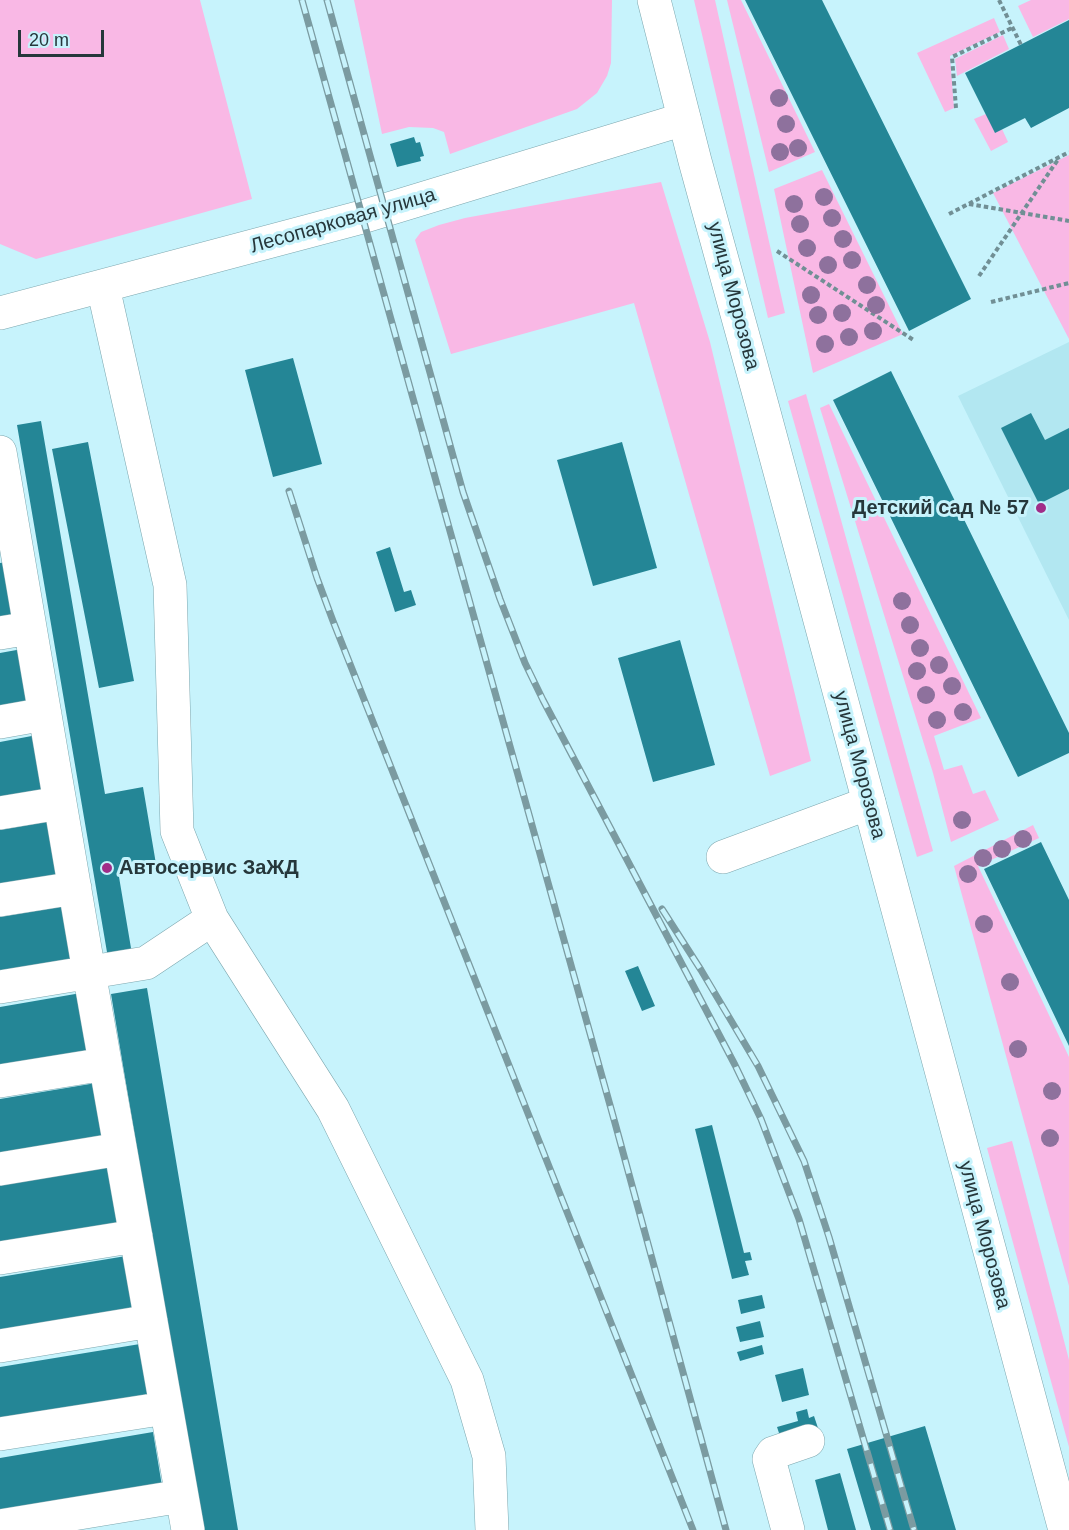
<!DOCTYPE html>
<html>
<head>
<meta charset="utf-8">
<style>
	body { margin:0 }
	#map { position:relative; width:1069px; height:1530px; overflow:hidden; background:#c7f3fc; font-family:Arial,sans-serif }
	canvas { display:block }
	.scale { position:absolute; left:18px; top:30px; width:86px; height:27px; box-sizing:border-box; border:3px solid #26373b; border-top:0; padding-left:8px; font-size:18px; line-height:21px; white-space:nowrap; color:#26373b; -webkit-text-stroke:4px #c7f3fc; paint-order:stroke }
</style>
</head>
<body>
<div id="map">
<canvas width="1069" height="1530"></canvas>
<div class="scale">20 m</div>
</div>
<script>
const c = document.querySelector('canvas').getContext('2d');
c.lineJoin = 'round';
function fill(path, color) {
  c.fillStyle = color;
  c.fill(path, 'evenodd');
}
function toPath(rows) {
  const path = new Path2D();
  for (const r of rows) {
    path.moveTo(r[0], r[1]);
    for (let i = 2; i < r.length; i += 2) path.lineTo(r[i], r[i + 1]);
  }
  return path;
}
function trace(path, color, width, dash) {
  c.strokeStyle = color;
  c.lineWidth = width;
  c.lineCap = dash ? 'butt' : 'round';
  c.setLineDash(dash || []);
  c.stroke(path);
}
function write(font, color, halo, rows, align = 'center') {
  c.font = font + ' Arial,sans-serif';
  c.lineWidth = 6;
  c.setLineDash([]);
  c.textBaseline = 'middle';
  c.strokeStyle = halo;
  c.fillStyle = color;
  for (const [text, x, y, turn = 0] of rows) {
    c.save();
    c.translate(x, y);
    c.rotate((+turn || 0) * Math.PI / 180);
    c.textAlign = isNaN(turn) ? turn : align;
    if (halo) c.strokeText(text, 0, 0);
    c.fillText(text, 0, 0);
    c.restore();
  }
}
const built = toPath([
	[1069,342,1069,620,958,396]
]);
const green = toPath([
	[0,0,200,0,252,199,36,259,0,244],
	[354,0,612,0,611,63,607,76,597,93,577,109,450,154,444,132,433,128,409,127,382,134],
	[694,0,715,0,785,313,768,318],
	[727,0,741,0,815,152,769,172],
	[1031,0,1069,0,1069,19,1033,37,1018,6],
	[994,18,1000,32,950,56,954,108,945,112,917,53],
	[1003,35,1009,49,957,76,955,59],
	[986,114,1002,129,1008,142,991,151,974,119],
	[1069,155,1069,339,993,193],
	[822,170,903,334,813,373,774,189],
	[661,182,710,342,811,761,770,776,634,303,451,354,415,240,421,232,439,225,465,218],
	[806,394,933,851,917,857,788,401],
	[829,404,981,718,934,736,944,770,962,765,973,794,985,790,999,820,951,842,933,773,820,408],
	[1033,825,1039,838,978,866,1069,1057,1069,1286,954,866],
	[1012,1141,1069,1360,1069,1447,987,1148]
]);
const building = toPath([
	[745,0,822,0,971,299,909,331],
	[1069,20,1069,108,1031,128,1025,118,995,133,965,73],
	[414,137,416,143,420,142,424,156,420,157,421,161,397,167,390,144],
	[293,358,322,464,273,477,245,370],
	[891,371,1069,733,1069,753,1018,777,833,400],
	[1031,413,1045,440,1069,428,1069,489,1039,504,1001,428],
	[41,421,105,794,143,787,156,864,118,871,132,954,108,958,17,425],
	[88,442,134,681,99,688,52,449],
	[622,442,657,568,593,586,557,460],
	[390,547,404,592,411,590,416,605,395,612,376,552],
	[6,562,15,618,0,620,0,563],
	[680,640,715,765,653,782,618,658],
	[22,649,31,705,0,711,0,653],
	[37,735,46,792,0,799,0,742],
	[51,821,60,878,0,888,0,830],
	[1041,842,1069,900,1069,1046,984,869],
	[65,906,74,963,0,975,0,917],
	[638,966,655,1006,642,1011,625,971],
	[147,988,238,1530,201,1530,111,994],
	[81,993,90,1050,0,1065,0,1007],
	[96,1083,105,1140,0,1157,0,1099],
	[712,1125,744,1253,750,1252,752,1260,745,1261,749,1275,732,1279,695,1129],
	[110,1167,120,1223,0,1243,0,1185],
	[126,1256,135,1313,0,1335,0,1277],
	[762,1295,765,1308,741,1314,738,1300],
	[760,1321,764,1337,740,1342,736,1327],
	[140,1344,149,1401,0,1425,0,1367],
	[762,1345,764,1354,740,1361,737,1352],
	[803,1368,809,1395,782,1402,775,1375],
	[807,1409,809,1418,814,1416,818,1428,781,1439,777,1427,798,1421,796,1412],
	[925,1426,956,1530,871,1530,847,1449],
	[153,1432,162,1486,0,1513,0,1458],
	[840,1473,856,1530,828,1530,815,1480]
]);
const path = toPath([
	[999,0,1021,45],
	[956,108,952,57,1012,28],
	[969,204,1069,221],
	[949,214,1069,152],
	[777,251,915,341],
	[979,276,1059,158],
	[991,302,1069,283]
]);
const minor = toPath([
	[103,287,170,585,177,831,212,919,333,1109,467,1380,489,1456,492,1530],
	[0,313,362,217,684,119],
	[0,452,89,972,188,1530],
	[0,633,30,628],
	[0,722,45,714],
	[0,813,60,803],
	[723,857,869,803],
	[0,900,75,888],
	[0,987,146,963,212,919],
	[0,1081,105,1064],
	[0,1169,120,1149],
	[0,1258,136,1236],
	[0,1346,151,1321],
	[0,1434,166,1408],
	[0,1526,182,1496],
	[788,1530,769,1459,773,1453,808,1441]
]);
const major = toPath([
	[654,0,695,161,762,405,1065,1530]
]);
const rail = toPath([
	[302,0,615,1123,726,1530],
	[327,0,463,492,500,599,525,663,543,700,735,1065,761,1119,799,1219,890,1530],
	[289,491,317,578,333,621,693,1530],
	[662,909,701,970,758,1066,804,1161,829,1237,914,1530]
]);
const trees = [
	[779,98],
	[786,124],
	[798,148],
	[780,152],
	[824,197],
	[794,204],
	[832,218],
	[800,224],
	[843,239],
	[807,248],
	[852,260],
	[828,265],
	[867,285],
	[811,295],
	[876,305],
	[842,313],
	[818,315],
	[873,331],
	[849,337],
	[825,344],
	[902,601],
	[910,625],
	[920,648],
	[939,665],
	[917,671],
	[952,686],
	[926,695],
	[963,712],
	[937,720],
	[962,820],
	[1023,839],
	[1002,849],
	[983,858],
	[968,874],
	[984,924],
	[1010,982],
	[1018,1049],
	[1052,1091],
	[1050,1138]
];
const markers = [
	[1041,508,6,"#a12d88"],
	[107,868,6,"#a12d88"]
];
const streetNames = [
	["Лесопарковая улица",343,221,-16],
	["улица Морозова",733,296,75],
	["улица Морозова",859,765,75],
	["улица Морозова",984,1235,75]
];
const poiNames = [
	["Детский сад № 57",1029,508],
	["Автосервис ЗаЖД",119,868,"left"]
];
fill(built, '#b2e7f1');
fill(green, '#f9b8e5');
fill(building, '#248696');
trace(minor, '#7da7af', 34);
trace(major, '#7da7af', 34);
trace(path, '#718f95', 4, [4.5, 3]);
trace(minor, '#fff', 33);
trace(major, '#fff', 33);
trace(rail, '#7b9ba1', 7);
trace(rail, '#c7f3fc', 4.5, [14]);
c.fillStyle = '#8e719d';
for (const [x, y] of trees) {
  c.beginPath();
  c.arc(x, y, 9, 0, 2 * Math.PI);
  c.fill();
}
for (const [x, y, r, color] of markers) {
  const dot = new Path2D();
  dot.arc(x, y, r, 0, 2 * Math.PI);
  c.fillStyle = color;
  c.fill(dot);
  trace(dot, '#c7f3fc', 2);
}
write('20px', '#26373b', '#c7f3fc', streetNames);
write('bold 20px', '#26373b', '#c7f3fc', poiNames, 'right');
</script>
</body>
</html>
